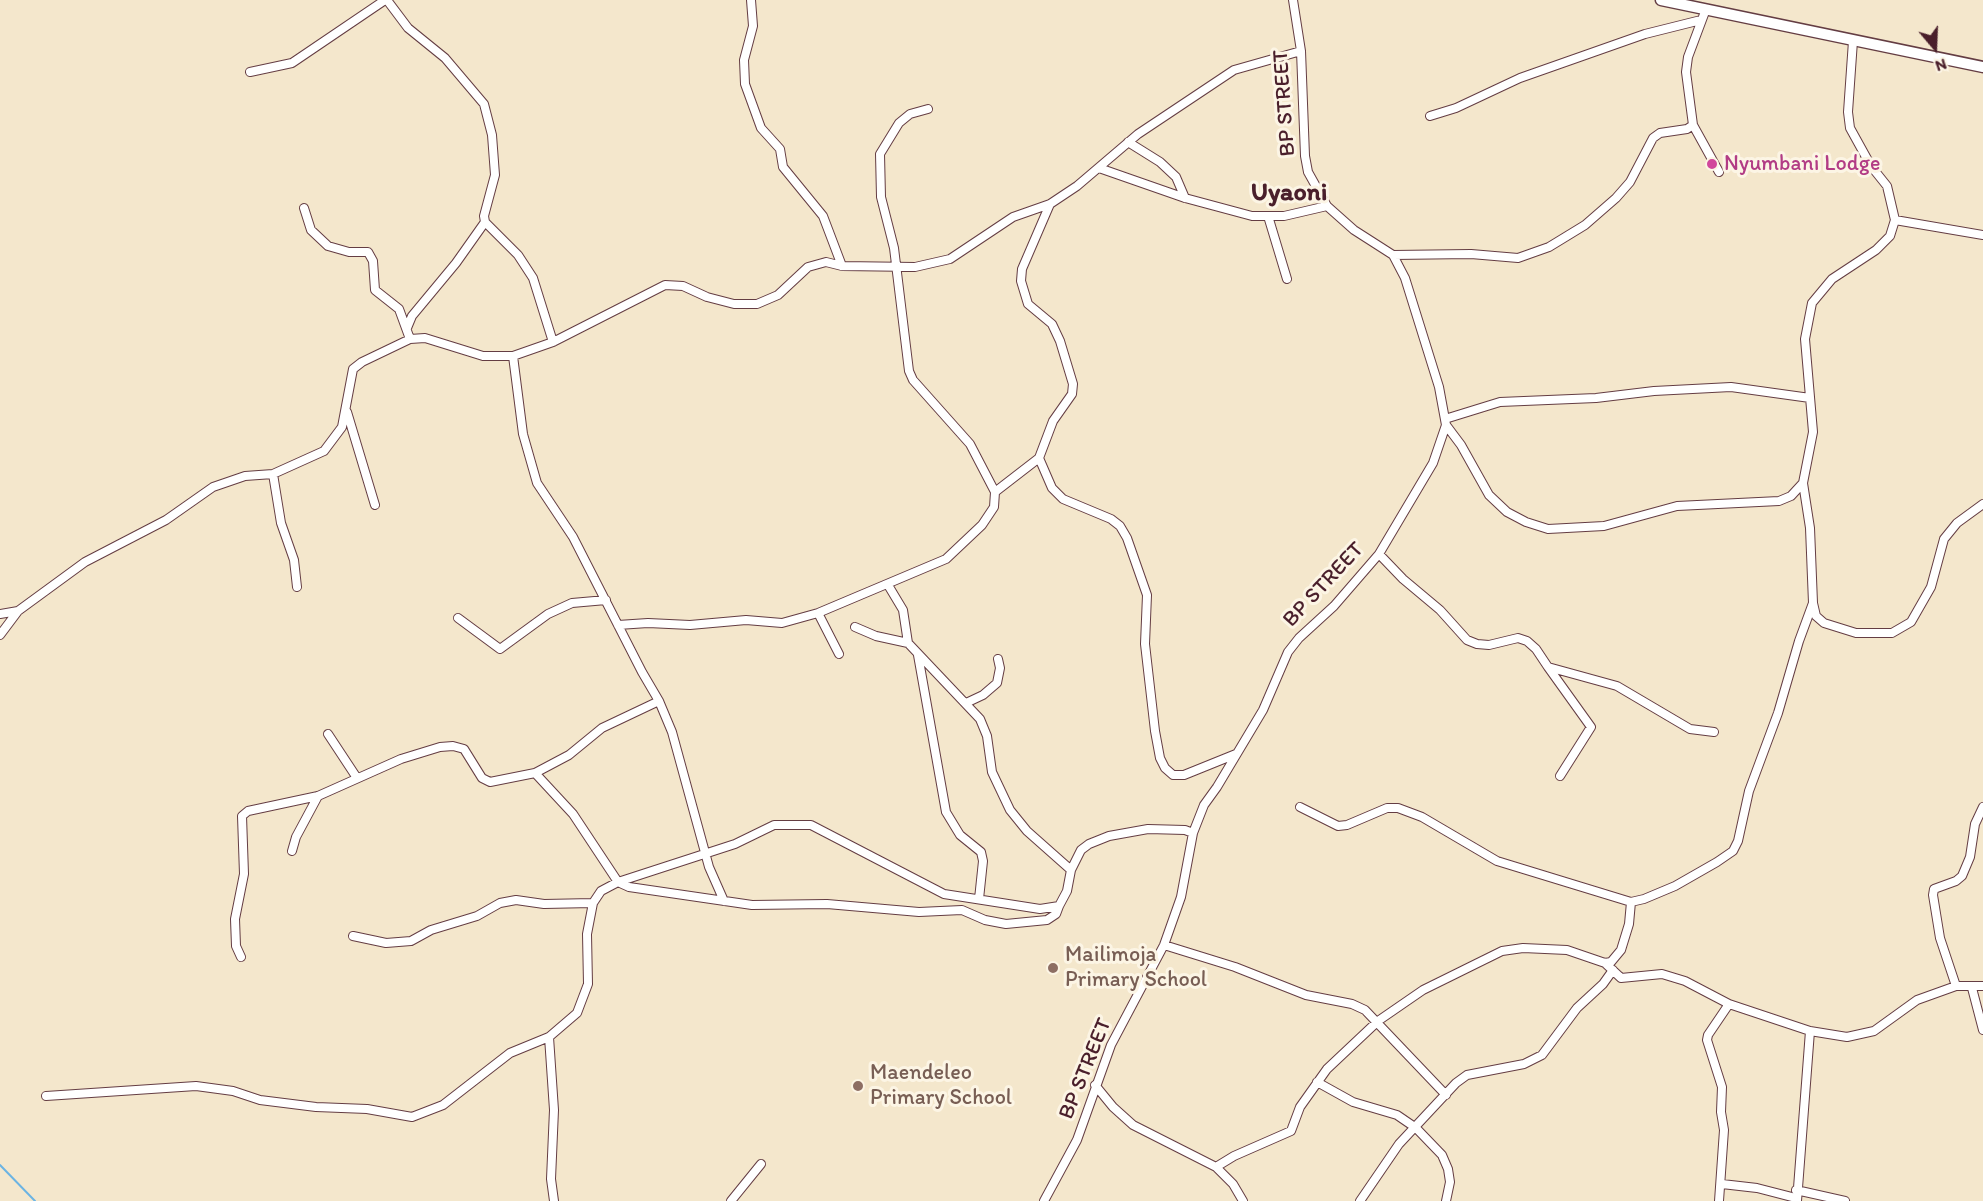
<!DOCTYPE html>
<html>
<head>
<meta charset="utf-8">
<style>
	body { margin:0 }
	#map { position:relative; width:1983px; height:1201px; overflow:hidden; background:#f4e7cc; font-family:Itim,sans-serif }
	canvas { display:block }
	.north { position:absolute; left:1905px; top:18px; width:60px; height:60px; -webkit-text-stroke:4px #fcf5e5; paint-order:stroke; rotate:161deg; font-size:16px; font-weight:700; line-height:24px; text-align:center; color:#4a1f2b }
	.north::after { content:''; display:block; margin:auto; width:21px; height:27px; background:#4a1f2b; clip-path:polygon(50% 0,100% 100%,50% 72%,0 100%) }
</style>
</head>
<body>
<div id="map">
<canvas width="1983" height="1201"></canvas>
<div class="north">N</div>
</div>
<script>
const c = document.querySelector('canvas').getContext('2d');
c.lineJoin = 'round';
function toPath(rows) {
  const path = new Path2D();
  for (const r of rows) {
    path.moveTo(r[0], r[1]);
    for (let i = 2; i < r.length; i += 2) path.lineTo(r[i], r[i + 1]);
  }
  return path;
}
function trace(path, color, width, dash) {
  c.strokeStyle = color;
  c.lineWidth = width;
  c.lineCap = dash ? 'butt' : 'round';
  c.setLineDash(dash || []);
  c.stroke(path);
}
function write(font, color, halo, rows, align = 'center') {
  c.font = font + ' Itim,sans-serif';
  c.lineWidth = 6;
  c.setLineDash([]);
  c.textBaseline = 'middle';
  c.strokeStyle = halo;
  c.fillStyle = color;
  for (const [text, x, y, turn = 0] of rows) {
    c.save();
    c.translate(x, y);
    c.rotate((+turn || 0) * Math.PI / 180);
    c.textAlign = isNaN(turn) ? turn : align;
    if (halo) c.strokeText(text, 0, 0);
    c.fillText(text, 0, 0);
    c.restore();
  }
}
const stream = toPath([
	[0,1165,35,1201]
]);
const street = toPath([
	[387,0,408,28,445,58,484,104,492,135,495,175,484,216,485,222,518,255,533,278,553,342],
	[751,0,753,26,744,60,745,84,761,128,780,149,783,167,823,216,842,266],
	[250,72,292,63,385,0],
	[928,109,910,114,899,123,880,154,881,197,894,248,909,371,913,380,970,444,995,492],
	[1430,116,1456,108,1520,78,1645,34,1701,20],
	[1693,125,1719,172],
	[1128,142,1160,162,1176,177,1185,198],
	[1099,168,1185,198,1252,216,1284,216,1327,206],
	[1050,204,1022,269,1021,281,1028,304,1052,324,1060,341,1073,384,1072,394,1053,421,1039,458,1052,488,1063,499,1111,519,1120,526,1127,538,1147,595,1145,644,1155,731,1160,758,1165,768,1173,775,1184,775,1236,754],
	[304,208,311,230,328,246,349,252,368,252,373,261,375,290,399,309,410,339],
	[1268,216,1287,279],
	[1895,220,1983,235],
	[1393,255,1471,254,1518,258,1549,247,1585,225,1616,198,1630,182,1653,138,1660,133,1687,129,1693,125,1686,72,1688,57,1706,9],
	[407,328,412,316,456,263,485,222],
	[513,356,523,434,537,483,573,537,642,672,659,701,672,732,709,867,724,901],
	[347,412,375,505],
	[1445,419,1500,402,1596,398,1654,391,1731,387,1810,398],
	[1446,425,1461,445,1489,495,1507,512,1526,522,1548,529,1604,526,1677,506,1779,501,1791,496,1803,483,1813,432,1805,339,1812,303,1832,279,1876,250,1890,236,1895,220,1887,186,1871,166,1850,128,1848,112,1853,41],
	[273,474,281,523,294,560,297,587],
	[1379,554,1403,579,1440,610,1467,640,1477,644,1489,645,1518,638,1527,641,1536,649,1548,667,1617,686,1690,729,1714,732],
	[888,585,903,610,908,643,980,719,987,736,992,772,1010,810,1027,831,1071,870],
	[1813,603,1816,616,1824,623,1856,633,1892,633,1911,622,1931,587,1944,539,1957,523,1983,504],
	[818,613,839,654],
	[0,614,18,611],
	[458,618,500,649,548,614,572,603,606,600],
	[618,625,648,623,690,625,746,620,782,623,818,613,946,559,982,525,994,507,995,492,1039,458],
	[855,627,876,636,908,643],
	[0,635,18,611,85,562,166,520,213,487,245,476,273,474,324,451,342,427,353,369,362,362,410,339,425,338,483,356,513,356,553,342,665,285,683,286,707,297,734,304,757,304,778,295,808,267,826,262,842,266,915,267,950,259,1013,217,1050,204,1077,186,1138,134,1234,70,1301,51],
	[918,655,946,812,960,835,981,852,983,861,979,899],
	[1548,667,1591,727,1560,776],
	[966,703,983,695,997,683,1000,668,998,659],
	[328,734,357,778],
	[535,773,573,814,618,882,629,887,752,905,827,904,919,912,962,910,985,920,1006,924,1047,920,1056,914,1059,906],
	[1300,807,1338,826,1347,825,1387,808,1398,808,1422,817,1497,861,1631,902,1644,899,1675,886,1717,862,1733,851,1738,841,1749,791,1778,713,1799,641,1813,603,1810,528,1803,483],
	[292,851,296,837,318,796],
	[353,936,386,943,411,941,431,930,477,916,500,903,516,900,544,904,593,903],
	[1164,945,1235,967,1306,995,1352,1004,1365,1010,1446,1095],
	[241,957,236,946,235,919,244,874,242,816,248,811,318,796,401,759,440,747,453,746,464,749,482,778,490,782,535,773,569,755,602,728,659,701],
	[1605,963,1621,978,1662,974,1685,981,1729,1004,1810,1031,1847,1037,1874,1031,1917,1000,1956,986,1983,986],
	[1956,986,1940,938,1933,895,1934,889,1956,881,1962,876,1970,857,1975,824,1983,807],
	[1972,988,1983,1030],
	[549,1037,554,1110,551,1179,554,1201],
	[1317,1082,1353,1102,1397,1115,1416,1128,1442,1155,1448,1169,1450,1182,1446,1201],
	[1095,1085,1113,1107,1133,1125,1216,1167,1233,1184,1243,1201],
	[46,1096,196,1086,233,1091,260,1100,316,1107,367,1109,412,1117,443,1105,510,1053,549,1037,577,1013,588,984,587,934,593,903,601,891,618,882,735,844,774,825,811,825,944,894,1040,909,1059,906,1067,891,1071,870,1081,850,1089,844,1109,836,1148,829,1185,830,1193,833],
	[1216,1167,1234,1156,1291,1131,1300,1107,1327,1069,1378,1021,1423,990,1502,951,1523,948,1567,950,1605,963,1611,962,1621,950,1629,924,1631,902],
	[1722,1184,1757,1188,1796,1198],
	[1796,1190,1845,1201],
	[731,1201,761,1164],
	[1044,1201,1077,1140,1111,1045,1164,945,1181,897,1193,833,1204,805,1217,787,1263,710,1288,652,1299,638,1334,606,1379,554,1433,463,1446,425,1439,387,1405,278,1393,255,1354,230,1327,206,1308,172,1305,156,1301,51,1293,0],
	[1360,1201,1399,1144,1456,1083,1467,1075,1524,1064,1542,1055,1577,1008,1603,984,1613,970],
	[1719,1201,1724,1130,1721,1112,1722,1087,1707,1040,1708,1035,1729,1004],
	[1797,1201,1810,1031]
]);
const secondary = toPath([
	[1661,0,1983,67]
]);
const markers = [
	[1712,164,6,"#d1479c"],
	[1053,968,6,"#8d6e63"],
	[858,1086,6,"#8d6e63"]
];
const streetNames = [
	["BP STREET",1285,103,-94],
	["BP STREET",1324,585,-47],
	["BP STREET",1086,1069,-68]
];
const hotelNames = [
	["Nyumbani Lodge",1724,164]
];
const educationNames = [
	["Mailimoja",1065,955],
	["Primary School",1065,980],
	["Maendeleo",870,1073],
	["Primary School",870,1098]
];
const quarterNames = [
	["Uyaoni",1289,193]
];
trace(stream, '#6cb4e3', 2);
trace(street, '#643d43', 10);
trace(secondary, '#643d43', 13);
trace(street, '#fff', 8);
trace(secondary, '#fff', 10);
for (const [x, y, r, color] of markers) {
  const dot = new Path2D();
  dot.arc(x, y, r, 0, 2 * Math.PI);
  c.fillStyle = color;
  c.fill(dot);
  trace(dot, '#fcf5e5', 2);
}
write('22px', '#4a1f2b', '#fcf5e5', streetNames);
write('22px', '#b23c85', '#fcf5e5', hotelNames, 'left');
write('22px', '#785e54', '#fcf5e5', educationNames, 'left');
write('bold 26px', '#4a1f2b', '#fcf5e5', quarterNames);
</script>
</body>
</html>
